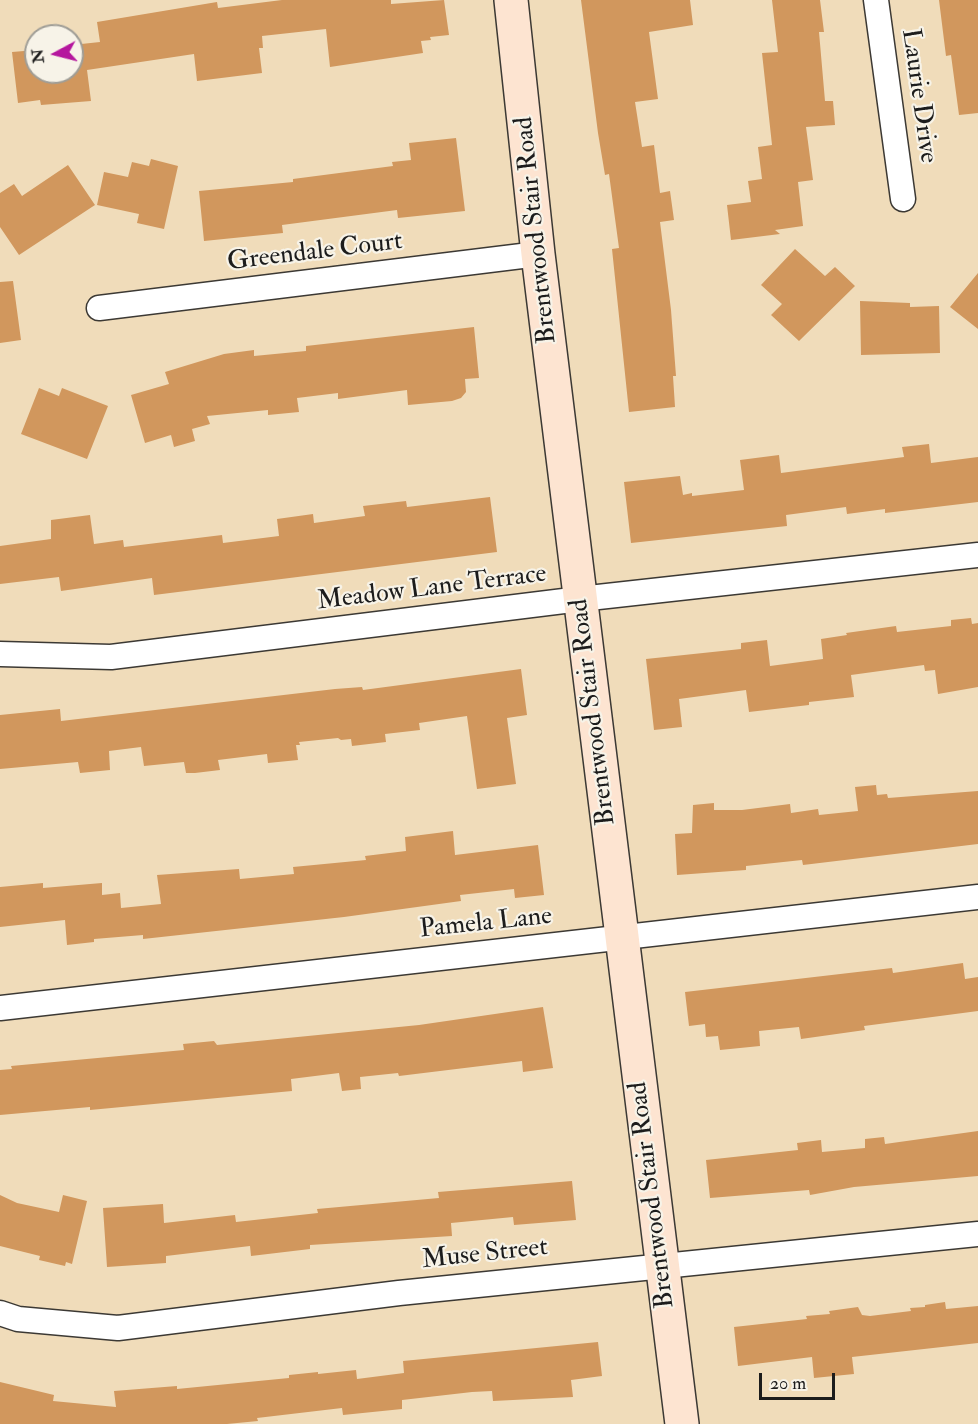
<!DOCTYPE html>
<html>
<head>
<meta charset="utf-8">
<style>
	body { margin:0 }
	#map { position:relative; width:978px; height:1424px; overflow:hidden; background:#f0dcba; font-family:"IM FELL Double Pica",serif }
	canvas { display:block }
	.north { position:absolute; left:24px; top:24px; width:60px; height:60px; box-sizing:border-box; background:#f7f3e8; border:2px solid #9f9d96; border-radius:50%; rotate:263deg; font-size:16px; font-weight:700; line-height:24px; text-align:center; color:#1c1c1c }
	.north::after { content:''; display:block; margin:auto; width:21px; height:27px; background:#b5179e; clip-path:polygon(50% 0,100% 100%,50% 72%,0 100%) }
	.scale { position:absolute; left:759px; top:1373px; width:76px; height:27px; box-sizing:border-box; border:3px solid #1c1c1c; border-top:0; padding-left:8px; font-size:18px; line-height:21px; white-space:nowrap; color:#1c1c1c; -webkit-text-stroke:4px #f7f3e8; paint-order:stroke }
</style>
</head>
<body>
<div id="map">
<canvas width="978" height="1424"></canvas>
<div class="north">N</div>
<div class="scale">20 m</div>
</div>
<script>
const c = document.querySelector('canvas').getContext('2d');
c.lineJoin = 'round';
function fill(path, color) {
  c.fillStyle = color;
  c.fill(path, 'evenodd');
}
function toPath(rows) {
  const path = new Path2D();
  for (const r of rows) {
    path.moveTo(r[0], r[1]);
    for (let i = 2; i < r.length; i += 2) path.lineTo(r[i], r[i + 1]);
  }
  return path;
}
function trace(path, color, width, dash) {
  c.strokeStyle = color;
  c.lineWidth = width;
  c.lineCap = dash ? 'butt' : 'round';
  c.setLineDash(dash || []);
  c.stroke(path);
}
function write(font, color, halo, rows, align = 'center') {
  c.font = font + ' "IM FELL Double Pica",serif';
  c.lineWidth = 4.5;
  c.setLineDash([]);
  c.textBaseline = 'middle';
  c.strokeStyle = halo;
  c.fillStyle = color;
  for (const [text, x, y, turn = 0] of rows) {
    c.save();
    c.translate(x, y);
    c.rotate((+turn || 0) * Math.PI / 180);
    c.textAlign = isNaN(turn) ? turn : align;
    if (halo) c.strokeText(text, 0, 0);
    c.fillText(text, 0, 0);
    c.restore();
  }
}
const building = toPath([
	[282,0,391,0,391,4,444,0,449,35,430,37,431,40,421,41,423,53,330,67,326,29,262,36,263,48,259,48,262,73,197,81,194,54,87,70,91,101,41,105,40,100,18,103,12,52,36,50,36,72,72,72,72,45,100,42,97,22,217,2,218,8],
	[581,0,690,0,693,25,649,32,658,99,635,102,642,147,654,145,660,193,670,191,674,220,660,222,671,310,676,376,673,376,675,407,629,412,612,249,619,248,609,174,605,175,598,133],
	[772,0,820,0,824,32,819,32,825,101,833,101,835,125,806,127,813,180,798,182,803,226,775,230,780,234,731,240,727,205,751,202,748,181,762,179,758,147,772,145,762,53,778,52],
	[939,0,978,0,978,113,959,115,951,55,946,56],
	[456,138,465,211,398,218,397,210,282,225,283,233,204,241,199,191,293,182,293,179,393,166,392,162,411,160,409,143],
	[151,159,178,166,164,229,137,223,139,214,97,205,104,172,128,177,132,162,149,166],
	[68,165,95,205,19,255,0,227,0,193,14,184,22,196],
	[795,249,825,276,835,267,855,286,799,341,771,315,782,304,761,285],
	[978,273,978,329,950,307],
	[13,281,21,340,0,343,0,282],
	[860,301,910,303,910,307,939,306,940,353,861,355],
	[474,327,479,378,465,379,466,392,461,398,452,401,408,405,407,390,338,399,338,393,297,398,299,412,268,415,268,410,207,416,210,424,192,429,195,441,174,447,171,435,145,443,131,395,169,384,165,372,224,354,254,350,254,356,306,351,306,346],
	[39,388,59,396,62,388,108,406,87,459,21,434],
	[929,444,931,463,978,457,978,502,885,513,885,509,847,514,846,507,786,515,787,526,631,543,624,482,680,476,683,495,692,493,692,496,744,490,740,460,779,455,781,473,904,457,902,447],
	[490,497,497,552,154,595,152,578,61,591,59,577,0,584,0,546,51,539,51,520,90,515,94,544,123,540,124,547,222,535,223,543,279,536,277,519,313,514,314,523,365,516,363,506,406,501,407,507],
	[971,618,972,624,978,623,978,687,938,694,935,670,925,671,924,665,851,675,854,697,809,702,809,705,749,712,746,690,679,699,682,727,654,730,646,659,741,649,741,643,767,640,770,666,823,659,821,639,847,635,846,633,896,626,897,632,951,626,951,620],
	[521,669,527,715,507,718,516,784,477,789,467,716,419,723,420,730,385,734,386,742,352,746,351,739,341,740,338,738,299,742,300,745,296,745,298,760,268,763,267,754,218,760,220,770,195,773,186,773,184,762,144,766,141,747,109,751,110,770,80,773,78,762,0,769,0,715,60,709,61,721,335,689,362,687,363,690],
	[876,785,877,795,887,794,888,798,978,791,978,844,803,865,802,860,746,866,746,870,677,875,675,834,692,833,693,805,714,803,714,810,742,810,790,804,791,813,818,809,819,815,858,811,855,787],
	[453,831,455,855,538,845,544,895,515,898,514,889,460,895,461,901,344,917,143,939,143,935,94,939,94,942,67,945,65,920,0,927,0,887,43,883,43,888,102,883,102,895,120,893,121,908,161,904,157,875,239,869,240,879,294,874,293,867,366,860,365,856,406,851,405,837],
	[963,963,965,979,978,977,978,1011,864,1026,865,1030,801,1039,799,1027,759,1031,760,1046,720,1050,718,1036,706,1037,705,1024,689,1026,685,992,892,968,893,973],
	[543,1007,553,1068,523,1072,522,1061,399,1076,398,1073,360,1077,361,1089,342,1091,339,1073,291,1079,292,1091,90,1110,90,1107,0,1115,0,1070,12,1069,11,1066,184,1050,183,1044,214,1041,217,1045,419,1025],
	[978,1131,978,1176,854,1187,810,1195,809,1190,710,1198,706,1160,798,1150,797,1143,821,1140,822,1152,865,1148,865,1139,884,1137,885,1144],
	[572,1181,576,1220,514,1225,513,1217,451,1223,452,1236,310,1245,310,1249,251,1256,250,1246,166,1256,166,1263,107,1267,103,1208,163,1204,164,1223,235,1215,236,1222,318,1213,317,1209,439,1198,438,1192],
	[0,1195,17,1203,59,1212,63,1195,87,1201,72,1264,66,1262,65,1266,39,1260,40,1256,0,1246],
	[945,1302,946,1309,978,1306,978,1343,852,1357,854,1374,814,1378,812,1357,738,1366,734,1327,807,1319,806,1316,830,1314,829,1311,858,1307,862,1315,870,1316,911,1311,910,1308,925,1307,925,1305],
	[598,1342,602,1376,571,1380,573,1397,493,1401,492,1391,472,1392,402,1400,402,1409,343,1415,342,1408,257,1418,258,1421,227,1424,0,1424,0,1382,54,1395,53,1401,116,1407,114,1391,177,1386,177,1389,289,1378,289,1375,318,1372,318,1374,356,1370,357,1379,404,1373,403,1361]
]);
const street = toPath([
	[876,0,903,199],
	[99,308,538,254],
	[0,654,111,657,580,599,978,555],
	[0,1008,978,897],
	[0,1313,18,1319,118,1328,399,1293,978,1234]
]);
const secondary = toPath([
	[511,0,538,254,682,1424]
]);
const streetNames = [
	["Laurie Drive",918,96,82],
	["Brentwood Stair Road",537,230,-96],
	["Greendale Court",315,253,-7],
	["Meadow Lane Terrace",432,589,-7],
	["Brentwood Stair Road",594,712,-97],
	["Pamela Lane",486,924,-6],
	["Brentwood Stair Road",653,1195,-97],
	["Muse Street",485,1255,-6]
];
fill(building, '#d1975d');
trace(street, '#3c3934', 27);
trace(secondary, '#3c3934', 36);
trace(street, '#fff', 24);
trace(secondary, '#fde4d1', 33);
write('26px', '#1c1c1c', '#f7f3e8', streetNames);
</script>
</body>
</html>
